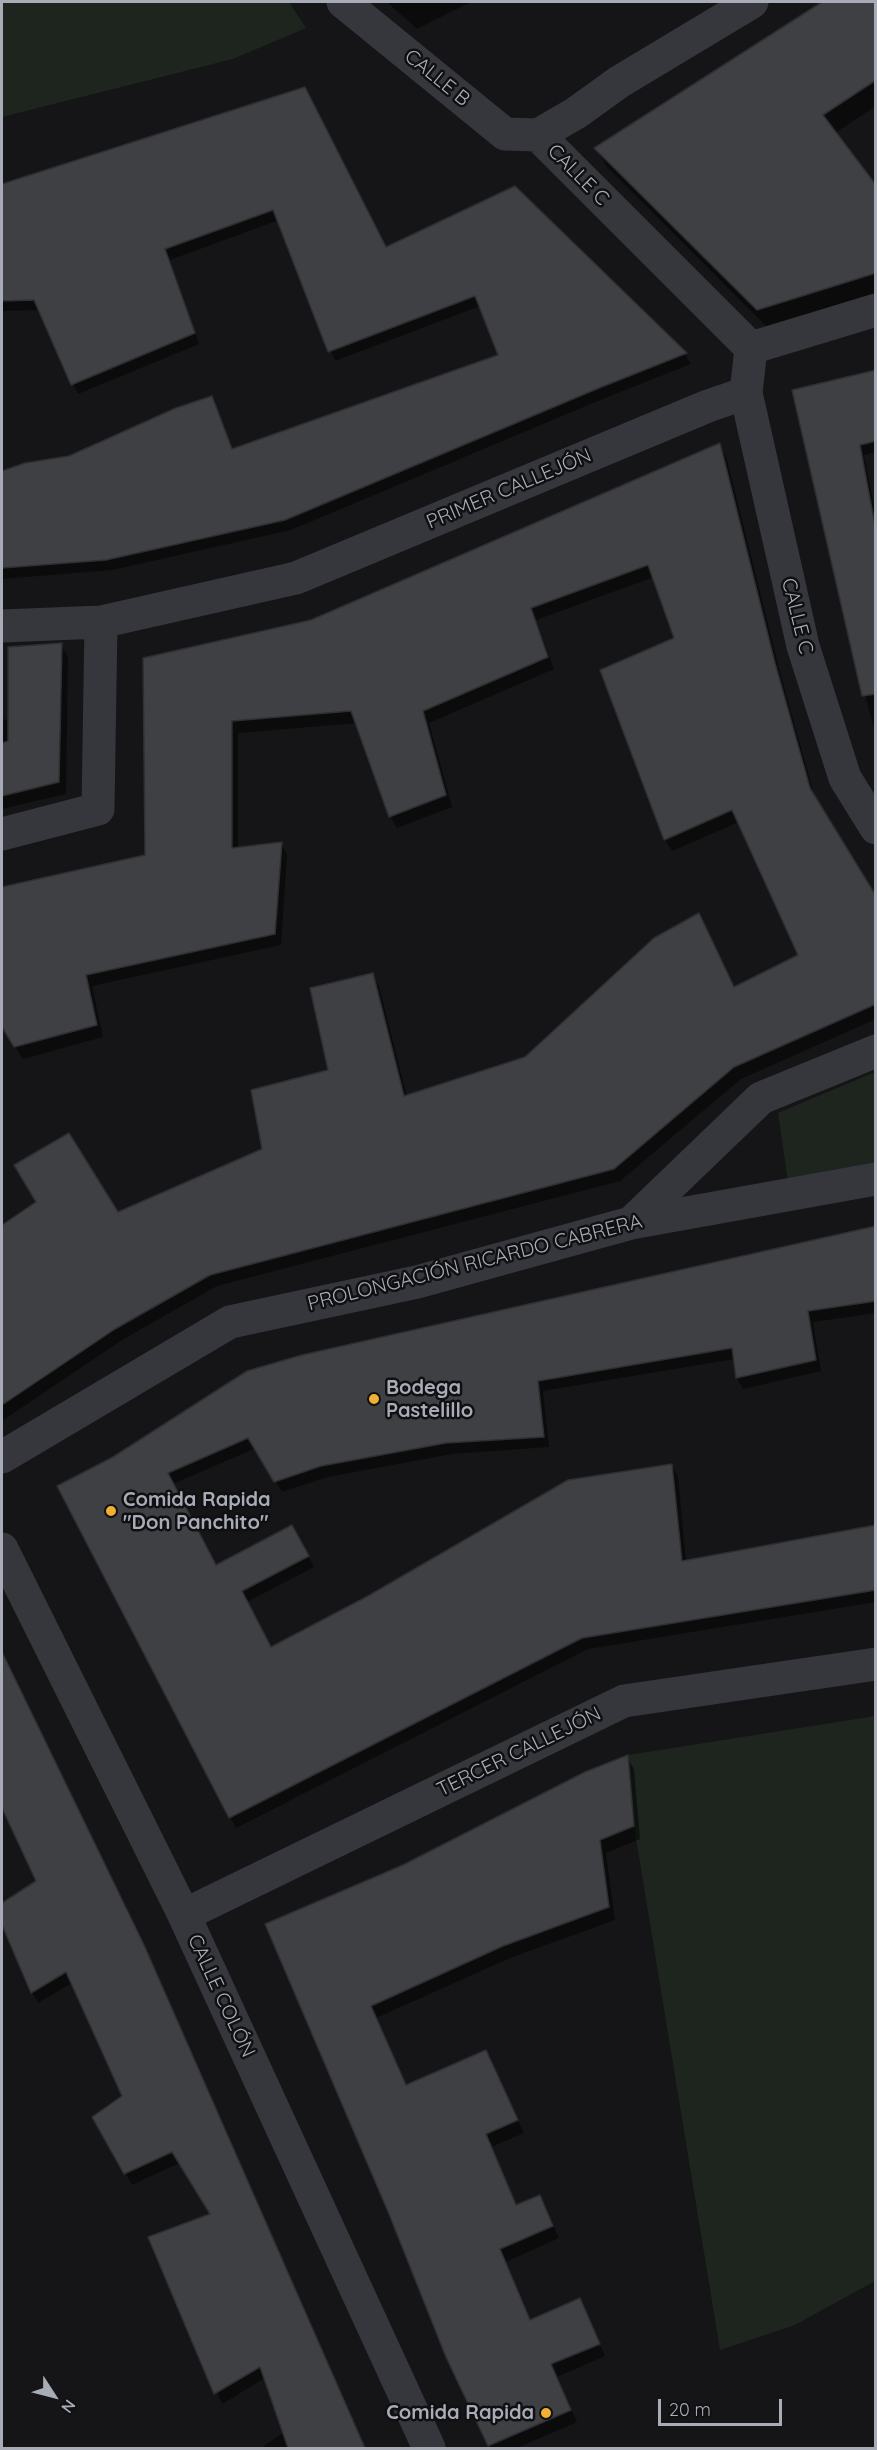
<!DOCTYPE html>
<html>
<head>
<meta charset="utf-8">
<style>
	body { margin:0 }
	#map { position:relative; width:877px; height:2450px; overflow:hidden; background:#151517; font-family:Quicksand,sans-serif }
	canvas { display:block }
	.frame { position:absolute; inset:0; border:3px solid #a7acb7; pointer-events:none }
	.north { position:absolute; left:24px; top:2366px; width:60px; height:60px; -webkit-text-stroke:4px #101012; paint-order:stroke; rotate:126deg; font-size:16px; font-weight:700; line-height:24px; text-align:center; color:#a7acb7 }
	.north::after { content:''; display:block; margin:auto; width:21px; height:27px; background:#a7acb7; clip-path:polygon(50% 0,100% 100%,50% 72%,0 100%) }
	.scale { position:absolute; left:658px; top:2399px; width:124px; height:27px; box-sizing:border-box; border:3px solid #a7acb7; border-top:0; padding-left:8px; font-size:18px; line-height:21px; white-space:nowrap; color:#a7acb7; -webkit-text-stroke:4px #101012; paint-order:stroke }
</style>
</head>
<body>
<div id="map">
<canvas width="877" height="2450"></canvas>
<div class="frame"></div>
<div class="north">N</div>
<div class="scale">20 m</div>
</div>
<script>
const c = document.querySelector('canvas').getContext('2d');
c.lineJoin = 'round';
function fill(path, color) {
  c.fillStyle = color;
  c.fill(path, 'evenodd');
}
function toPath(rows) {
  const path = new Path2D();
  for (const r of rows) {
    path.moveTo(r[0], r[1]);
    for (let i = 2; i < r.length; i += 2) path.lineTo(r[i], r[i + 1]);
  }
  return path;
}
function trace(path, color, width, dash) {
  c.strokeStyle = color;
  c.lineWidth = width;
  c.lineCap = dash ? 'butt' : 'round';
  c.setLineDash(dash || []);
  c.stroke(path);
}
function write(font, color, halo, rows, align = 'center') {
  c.font = font + ' Quicksand,sans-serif';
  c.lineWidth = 5;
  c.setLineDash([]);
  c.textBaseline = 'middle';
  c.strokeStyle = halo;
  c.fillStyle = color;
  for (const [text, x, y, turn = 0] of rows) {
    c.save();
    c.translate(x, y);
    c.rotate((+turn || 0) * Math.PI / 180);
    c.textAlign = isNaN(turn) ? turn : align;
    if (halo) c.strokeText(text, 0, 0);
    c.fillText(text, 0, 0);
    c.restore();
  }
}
const green = toPath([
	[2,2,289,2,306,28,233,59,2,117],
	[875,1072,875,1166,788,1181,778,1113],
	[875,1716,875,2281,795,2325,720,2350,634,1826,628,1755]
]);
const shadow = toPath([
	[387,2,471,2,417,29],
	[824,2,876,2,876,106,835,133,876,187,876,295,769,329,607,167,596,148],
	[304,89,386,249,515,188,685,354,691,364,605,398,291,530,112,570,2,579,2,473,26,464,69,457,212,397,233,450,500,356,480,306,335,361,279,220,170,260,199,344,78,394,40,310,2,311,2,185],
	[876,371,876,452,864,455,876,515,876,736,848,630,793,391],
	[719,445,726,456,781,676,816,801,876,899,876,1019,741,1079,620,1181,217,1286,122,1340,2,1421,2,1227,38,1203,118,1214,263,1149,330,1071,372,975,379,986,407,1097,526,1058,699,915,735,988,800,956,739,822,672,851,665,840,602,671,676,639,654,577,536,620,554,669,429,723,452,807,397,828,390,816,357,723,238,733,238,849,281,844,287,855,281,945,92,986,103,1037,23,1059,2,1026,2,888,146,857,145,660,311,622],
	[61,645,68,657,66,794,2,809,2,720,10,719],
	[876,1227,876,1313,813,1322,821,1371,743,1389,737,1378,735,1359,543,1391,549,1447,452,1454,328,1477,282,1492,256,1448,173,1484,216,1566,298,1538,314,1567,247,1602,271,1649,672,1466,678,1477,686,1562,876,1527,876,1602,588,1649,236,1828,59,1487],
	[2,1653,150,1958,365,2448,261,2448,284,2432,265,2378,222,2404,150,2238,212,2215,179,2163,132,2185,94,2117,124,2097,72,1983,38,2003,32,1992,2,1922,2,1905,38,1881,2,1805],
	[627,1757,634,1769,640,1839,606,1853,615,1920,510,1958,376,2018,407,2087,492,2064,524,2133,491,2147,517,2206,539,2196,559,2238,506,2262,531,2321,586,2312,605,2356,557,2377,577,2422,517,2448,490,2448,448,2356,390,2214,267,1925,404,1866]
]);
const building = toPath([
	[822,2,876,2,876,80,823,115,876,185,876,273,757,310,594,148,822,2],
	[305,87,386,247,515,186,687,353,599,388,285,520,106,560,2,568,2,471,25,463,69,456,176,408,212,396,232,449,498,355,475,296,328,352,273,210,165,249,195,333,71,385,34,300,2,301,2,184,305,87],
	[876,370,876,441,860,445,876,531,876,694,862,696,792,390,876,370],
	[720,443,775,663,810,788,876,896,876,1004,734,1067,614,1169,210,1275,115,1329,2,1405,2,1225,36,1202,14,1165,69,1133,118,1212,262,1149,251,1090,328,1070,310,988,373,973,404,1096,525,1057,654,938,699,913,734,987,798,955,732,810,664,840,600,670,674,638,648,565,531,608,548,657,423,711,446,795,389,817,351,711,232,721,232,848,282,842,275,934,86,975,97,1025,14,1047,2,1027,2,887,145,855,143,658,311,620,720,443],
	[62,643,59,782,2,796,2,743,8,741,8,647,62,643],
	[876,1226,876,1301,808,1311,816,1360,736,1378,732,1348,538,1381,544,1437,446,1443,321,1466,274,1482,248,1438,168,1473,216,1565,292,1525,309,1556,242,1591,271,1647,368,1596,568,1480,672,1464,682,1561,876,1525,876,1590,582,1638,229,1818,57,1486,113,1457,247,1371,302,1355,876,1226],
	[2,1652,144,1945,365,2448,288,2448,260,2367,214,2394,148,2237,210,2214,172,2152,124,2174,92,2117,122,2096,66,1972,31,1993,2,1925,2,1903,36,1881,2,1808,2,1652],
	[628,1755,634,1826,600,1840,609,1907,503,1946,371,2006,406,2085,486,2050,518,2120,486,2134,516,2205,540,2195,553,2226,500,2249,530,2320,580,2298,600,2344,551,2364,571,2410,488,2446,446,2357,389,2214,265,1924,403,1865,585,1772,628,1755]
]);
const minor = toPath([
	[343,2,505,134,538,135],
	[751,348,538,135,576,113,619,82,752,2],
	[746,393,803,646,845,778,876,828],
	[2,626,101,622,296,578,708,406,746,393,751,348,876,310],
	[2,834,98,809,101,622],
	[631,1223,761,1098,876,1051],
	[2,1457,230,1322,417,1282,631,1223,876,1179],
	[184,1915,624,1701,876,1664]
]);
const tertiary = toPath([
	[2,1549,184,1915,429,2448]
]);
const markers = [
	[374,1399,6,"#f1b033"],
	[111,1511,6,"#f1b033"],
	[546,2413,6,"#f1b033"]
];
const streetNames = [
	["CALLE B",437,78,39],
	["CALLE C",578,175,45],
	["PRIMER CALLEJÓN",509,489,-23],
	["CALLE C",797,616,76],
	["PROLONGACIÓN RICARDO CABRERA",475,1263,-14],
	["TERCER CALLEJÓN",519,1752,-26],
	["CALLE COLÓN",221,1996,65]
];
const poiNames = [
	["Bodega",386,1388],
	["Pastelillo",386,1411],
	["Comida Rapida",123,1500],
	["\"Don Panchito\"",123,1523],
	["Comida Rapida",534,2413,"right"]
];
fill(green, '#1d251e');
fill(shadow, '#0007');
fill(building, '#3f4044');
trace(building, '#2f2f33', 1.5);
trace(minor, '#36373c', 33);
trace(tertiary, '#36373c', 33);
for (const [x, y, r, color] of markers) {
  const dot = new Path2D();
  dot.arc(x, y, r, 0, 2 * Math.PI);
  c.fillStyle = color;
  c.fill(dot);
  trace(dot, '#101012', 2);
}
write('20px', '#a7acb7', '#101012', streetNames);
write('bold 20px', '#a7acb7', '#101012', poiNames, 'left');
</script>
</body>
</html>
